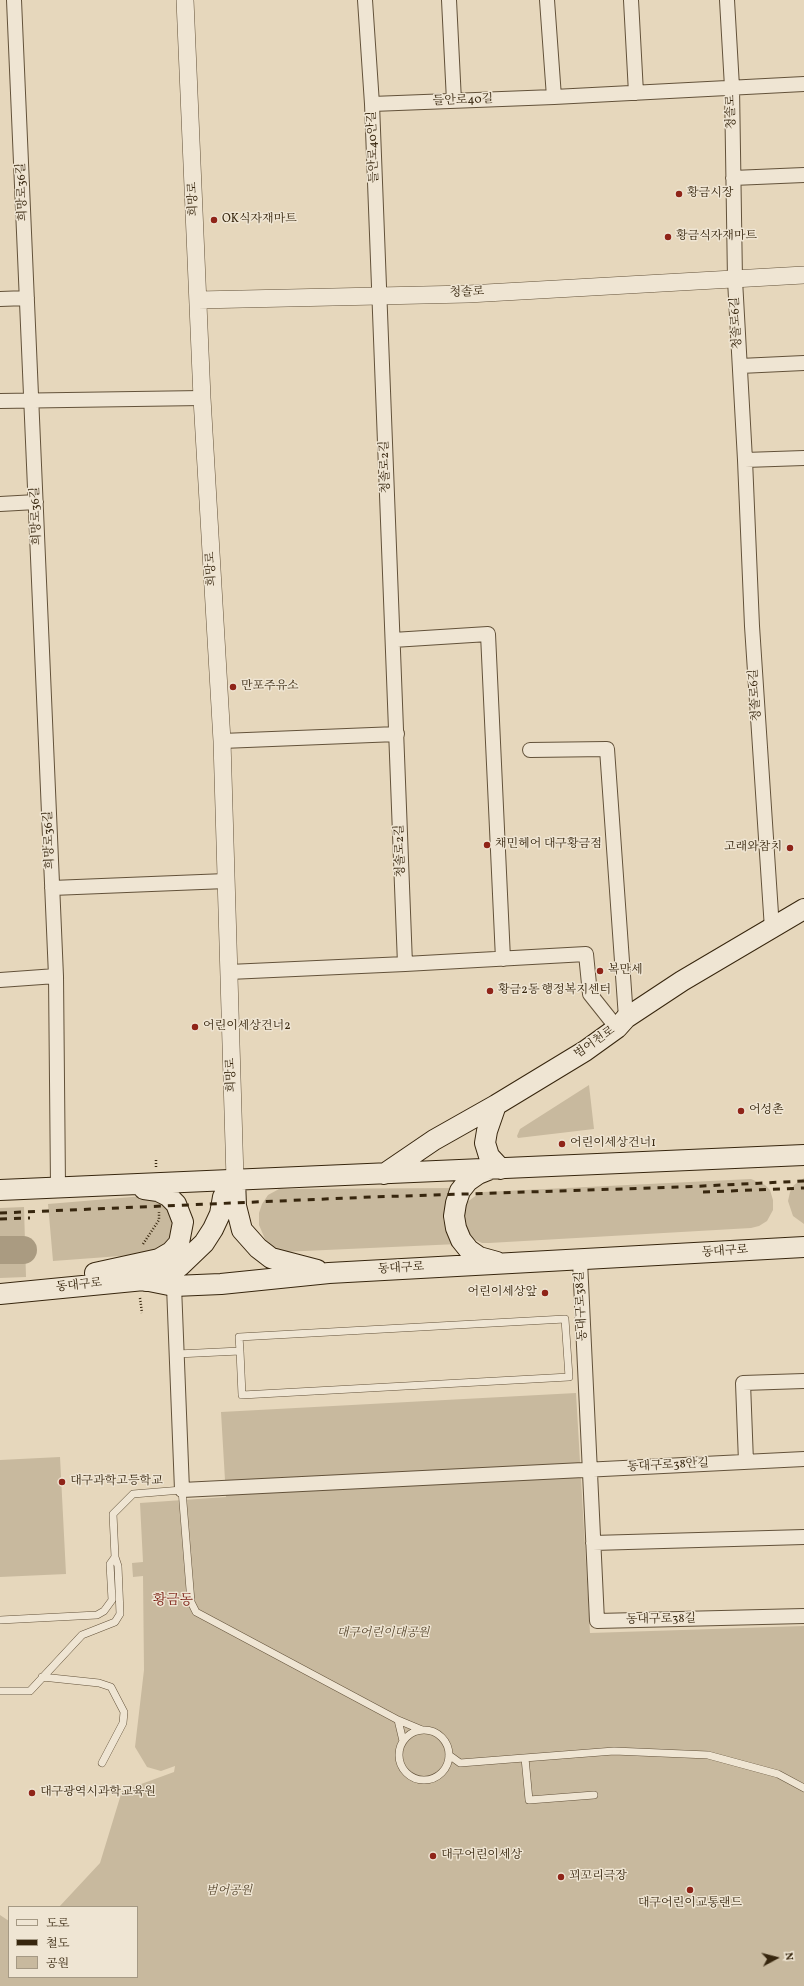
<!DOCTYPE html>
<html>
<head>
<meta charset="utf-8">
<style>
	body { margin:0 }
	#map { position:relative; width:804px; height:1986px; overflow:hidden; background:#e6d7bc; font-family:Vollkorn,"Noto Serif KR",serif }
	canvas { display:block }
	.legend { position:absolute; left:8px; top:1906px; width:130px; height:72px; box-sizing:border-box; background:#efe5d3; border:1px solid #a59984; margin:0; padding:5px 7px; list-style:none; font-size:12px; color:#37260e }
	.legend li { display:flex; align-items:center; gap:8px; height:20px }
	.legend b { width:20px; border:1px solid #a59984 }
	.north { position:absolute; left:756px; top:1938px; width:40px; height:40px; -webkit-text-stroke:3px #efe5d3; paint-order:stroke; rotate:83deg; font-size:11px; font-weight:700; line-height:16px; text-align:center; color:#37260e }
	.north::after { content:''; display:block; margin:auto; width:14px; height:18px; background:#37260e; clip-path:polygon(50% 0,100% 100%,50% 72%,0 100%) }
</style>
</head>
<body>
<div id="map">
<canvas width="804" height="1986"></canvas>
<ul class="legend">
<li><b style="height:5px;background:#efe5d3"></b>도로</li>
<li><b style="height:5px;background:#37260e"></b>철도</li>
<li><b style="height:11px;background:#c8b99e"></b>공원</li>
</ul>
<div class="north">N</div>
</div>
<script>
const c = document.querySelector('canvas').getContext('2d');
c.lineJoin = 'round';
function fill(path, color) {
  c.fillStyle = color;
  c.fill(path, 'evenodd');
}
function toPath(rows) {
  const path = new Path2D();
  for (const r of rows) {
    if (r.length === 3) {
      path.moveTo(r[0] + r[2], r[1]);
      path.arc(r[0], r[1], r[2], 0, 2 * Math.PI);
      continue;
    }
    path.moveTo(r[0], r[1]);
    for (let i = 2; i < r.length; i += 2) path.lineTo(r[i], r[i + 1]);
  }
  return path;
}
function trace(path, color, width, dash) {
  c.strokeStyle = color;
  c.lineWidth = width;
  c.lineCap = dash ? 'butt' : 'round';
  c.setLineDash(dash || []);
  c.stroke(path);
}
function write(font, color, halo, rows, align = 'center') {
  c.font = font + ' Vollkorn,"Noto Serif KR",serif';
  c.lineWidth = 3;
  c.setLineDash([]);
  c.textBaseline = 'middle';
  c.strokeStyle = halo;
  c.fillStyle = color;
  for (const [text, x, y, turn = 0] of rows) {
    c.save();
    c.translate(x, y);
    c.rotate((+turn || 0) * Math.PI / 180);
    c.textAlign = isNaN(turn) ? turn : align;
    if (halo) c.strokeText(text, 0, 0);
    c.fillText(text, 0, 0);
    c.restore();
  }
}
const green = toPath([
	[589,1085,594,1129,518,1138,517,1136,520,1129],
	[804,1178,804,1224,793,1216,788,1201,790,1192,794,1185],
	[751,1179,765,1185,770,1190,773,1200,773,1210,767,1221,759,1226,751,1228,489,1243,482,1243,473,1239,468,1235,462,1223,466,1203,478,1194,484,1192],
	[458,1188,447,1201,443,1219,449,1236,458,1244,282,1252,270,1245,265,1239,259,1225,259,1213,262,1204,268,1195,279,1189],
	[156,1195,180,1223,161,1253,53,1261,48,1204],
	[24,1207,26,1277,0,1278,0,1208],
	[576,1393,590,1633,804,1626,804,1986,0,1986,0,1915,9,1921,9,1977,137,1977,137,1907,59,1907,100,1863,122,1791,174,1772,175,1766,161,1771,147,1767,135,1747,144,1670,143,1576,133,1577,132,1563,143,1562,140,1503,226,1497,221,1412],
	[60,1457,66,1574,0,1577,0,1460]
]);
const river = toPath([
	[0,1250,23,1250]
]);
const path = toPath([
	[156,1160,156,1167],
	[143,1244,159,1220,159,1212],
	[140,1298,142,1313]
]);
const service = toPath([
	[177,1354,240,1351,242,1395,569,1377,565,1319,239,1337,240,1351],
	[115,1557,113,1514,133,1494,182,1490,191,1602,196,1612,398,1720,422,1730],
	[0,1620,97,1615,104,1611,112,1600,110,1564,115,1557,118,1566,120,1614,115,1622,82,1635,30,1691,0,1691],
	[42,1677,99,1683,111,1687,124,1712,123,1723,102,1763],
	[398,1720,403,1741],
	[424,1755,25],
	[449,1755,460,1763,614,1751,708,1755,778,1774,804,1788],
	[525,1758,529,1800,594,1795]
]);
const minor = toPath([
	[14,0,56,976,58,1186],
	[365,0,372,104,405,964,586,954,590,994,617,1028],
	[449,0,454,101],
	[547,0,554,97],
	[631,0,636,93],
	[727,0,732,87,735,280,745,460,752,626,772,929],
	[372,104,554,97,804,84],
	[733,178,804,175],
	[0,299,27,298],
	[740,366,804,363],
	[0,401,202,398],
	[745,460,804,458],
	[0,504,36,502],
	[393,640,488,634,503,959],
	[222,741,397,734],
	[530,750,607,749,626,1018],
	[52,888,226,881],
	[229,972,405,964],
	[0,980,56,976],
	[580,1261,597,1621,804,1616],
	[174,1286,182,1490,804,1459],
	[746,1462,743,1383,804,1381],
	[593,1543,804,1537]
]);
const tertiary = toPath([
	[185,0,202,398,222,741,235,1179],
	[198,300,468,294,804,275]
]);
const secondary = toPath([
	[496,1105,487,1131,485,1143,489,1156,501,1169],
	[488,1170,478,1174,468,1181,460,1191,456,1203,454,1216,456,1228,461,1240,469,1250,479,1257,497,1262],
	[384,1174,434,1140,496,1105,585,1051,617,1028,626,1018,682,981,804,909],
	[235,1179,236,1206,242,1230,258,1248,271,1258,317,1270],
	[0,1190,804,1155],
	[95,1273,159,1259,171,1252,179,1243,183,1222,176,1204,168,1196,158,1191,144,1189],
	[146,1281,166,1274,180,1266,204,1243,213,1229,220,1214,223,1197,235,1180],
	[0,1294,144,1280,174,1286,221,1284,329,1273,804,1247]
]);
const rail = toPath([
	[703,1192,804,1188],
	[0,1213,372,1197,682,1187,804,1181],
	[0,1219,30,1218]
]);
const markers = [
	[679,194,4,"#8f2418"],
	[214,220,4,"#8f2418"],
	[668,237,4,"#8f2418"],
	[233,687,4,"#8f2418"],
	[487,845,4,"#8f2418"],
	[790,848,4,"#8f2418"],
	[600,971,4,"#8f2418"],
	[490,991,4,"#8f2418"],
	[195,1027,4,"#8f2418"],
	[741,1111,4,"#8f2418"],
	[562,1144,4,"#8f2418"],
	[545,1293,4,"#8f2418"],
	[62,1482,4,"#8f2418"],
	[32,1793,4,"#8f2418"],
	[433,1856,4,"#8f2418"],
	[561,1877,4,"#8f2418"],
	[690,1890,4,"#8f2418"]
];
const streetNames = [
	["들안로40길",463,101,-2],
	["청솔로",732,112,-91],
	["들안로40안길",374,147,-92],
	["희망로36길",23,192,-92],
	["희망로",194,199,-92],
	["청솔로",467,293,-2],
	["청솔로6길",737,323,-93],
	["청솔로2길",386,467,-92],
	["희망로36길",37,516,-92],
	["희망로",212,569,-93],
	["청솔로6길",756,695,-94],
	["희망로36길",50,840,-92],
	["청솔로2길",401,851,-92],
	["범어천로",595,1043,-35],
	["희망로",232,1075,-92],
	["동대구로",725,1252,-4],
	["동대구로",401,1269,-3],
	["동대구로",79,1286,-6],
	["동대구로38길",582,1306,-93],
	["동대구로38안길",668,1466,-3],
	["동대구로38길",661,1620,-1]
];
const poiNames = [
	["황금시장",687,194],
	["OK식자재마트",222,220],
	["황금식자재마트",676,237],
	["만포주유소",241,687],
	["채민헤어 대구황금점",495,845],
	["고래와참치",782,848,"right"],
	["복만세",608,971],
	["황금2동 행정복지센터",498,991],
	["어린이세상건너2",203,1027],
	["어성촌",749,1111],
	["어린이세상건너1",570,1144],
	["어린이세상앞",537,1293,"right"],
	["대구과학고등학교",70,1482],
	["대구광역시과학교육원",40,1793],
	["대구어린이세상",441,1856],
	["꾀꼬리극장",569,1877],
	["대구어린이교통랜드",690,1904,"center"]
];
const parkNames = [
	["대구어린이대공원",383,1634],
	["범어공원",229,1892]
];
const quarterNames = [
	["황금동",173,1601]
];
fill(green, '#c8b99e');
trace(river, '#aa9b81', 28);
trace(service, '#63523a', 8);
trace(minor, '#63523a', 16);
trace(tertiary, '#63523a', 18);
trace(secondary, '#37260e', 22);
trace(path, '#37260e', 2.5, [1, 2]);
trace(service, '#efe5d3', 7);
trace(minor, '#efe5d3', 14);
trace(tertiary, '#efe5d3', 17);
trace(secondary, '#efe5d3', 20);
trace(rail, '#37260e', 3, [7, 7]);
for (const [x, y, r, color] of markers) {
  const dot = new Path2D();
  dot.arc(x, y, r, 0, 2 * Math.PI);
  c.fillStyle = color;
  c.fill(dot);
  trace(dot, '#efe5d3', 1.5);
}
write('12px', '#37260e', '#efe5d3', streetNames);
write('12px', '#37260e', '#efe5d3', poiNames, 'left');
write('italic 12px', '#5b4b32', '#efe5d3', parkNames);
write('14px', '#7a1f14', '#efe5d3', quarterNames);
</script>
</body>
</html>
